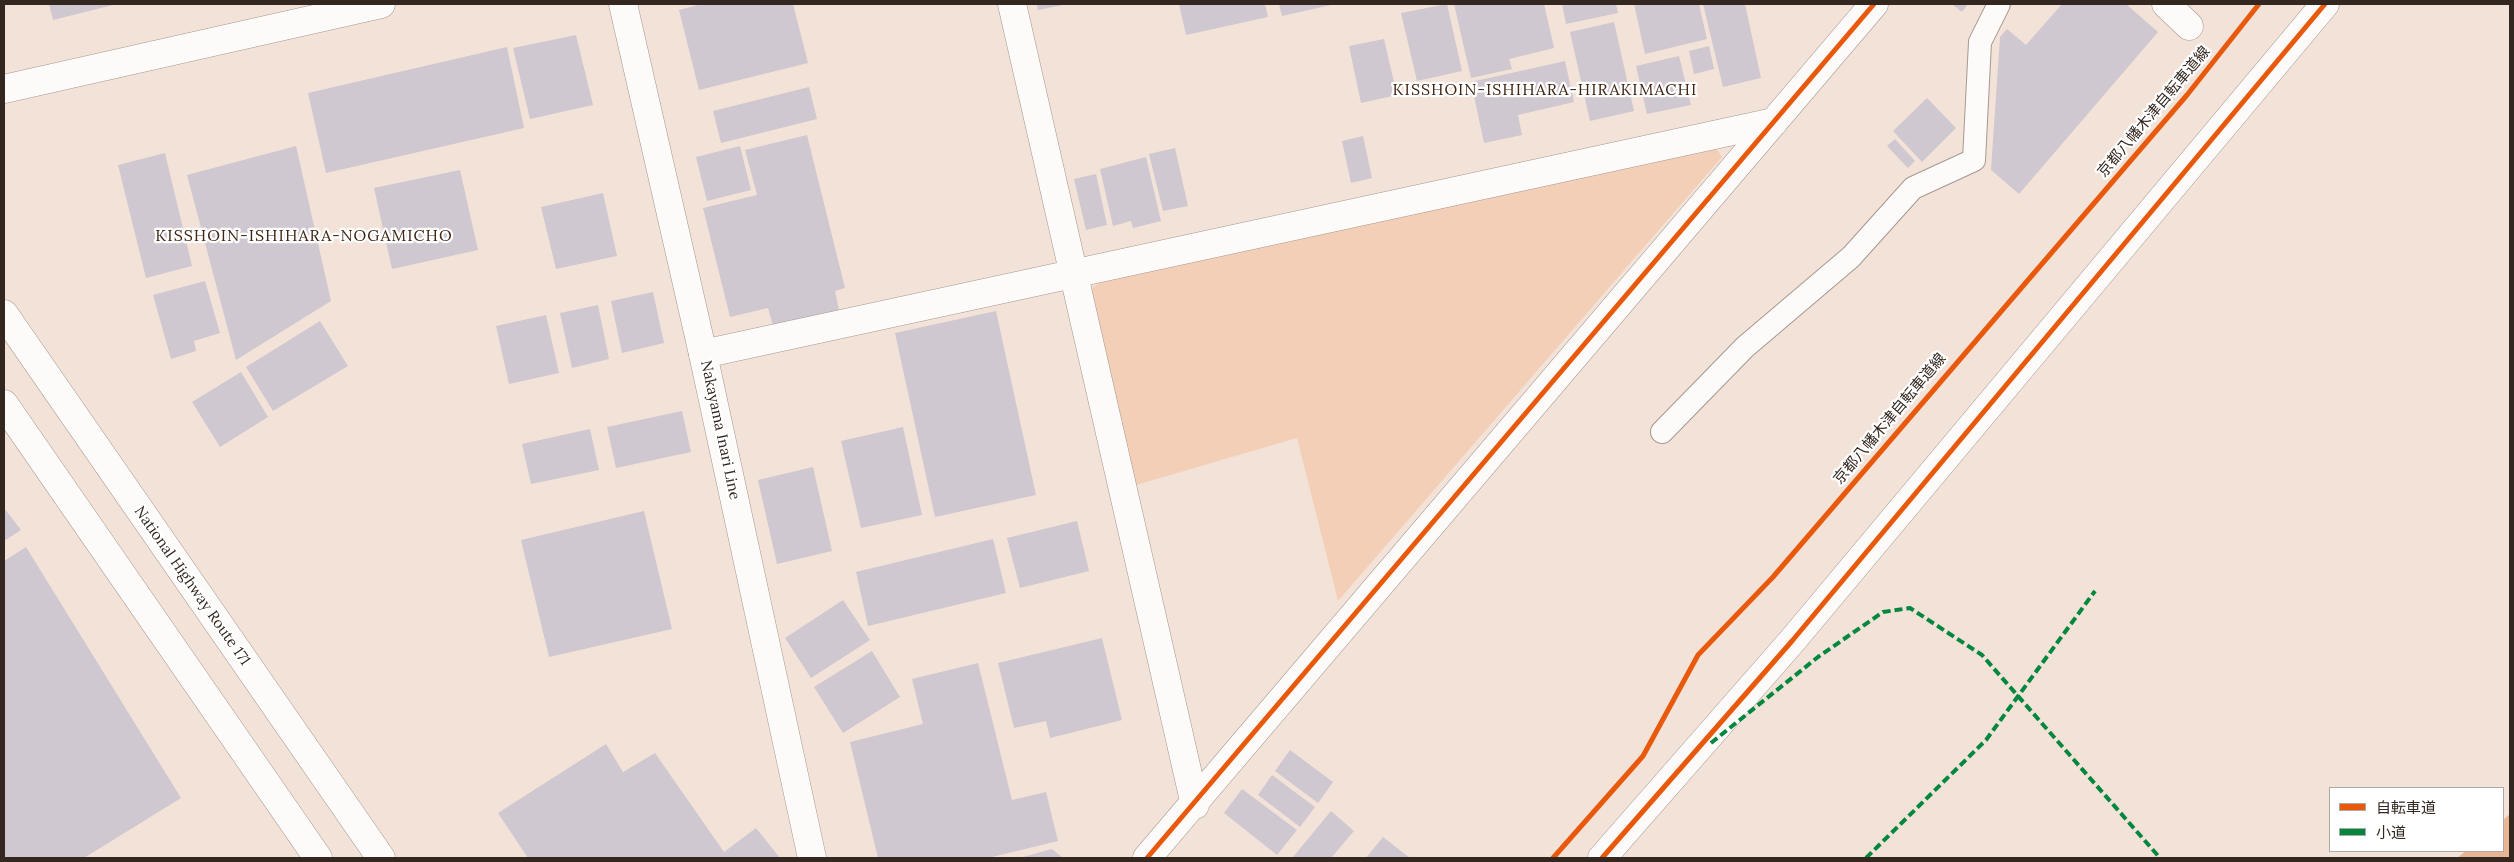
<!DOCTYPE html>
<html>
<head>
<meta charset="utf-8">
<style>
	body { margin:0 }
	#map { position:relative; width:2514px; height:862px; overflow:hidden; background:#f2e2d8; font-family:Lora,"Noto Sans JP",serif }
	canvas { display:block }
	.frame { position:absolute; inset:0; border:5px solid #34271f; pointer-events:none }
	.legend { position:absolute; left:2329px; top:787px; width:175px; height:65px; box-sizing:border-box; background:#fff; border:1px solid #aea9a5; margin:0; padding:6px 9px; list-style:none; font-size:15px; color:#34271f }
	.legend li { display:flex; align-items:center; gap:10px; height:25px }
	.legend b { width:25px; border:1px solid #aea9a5 }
</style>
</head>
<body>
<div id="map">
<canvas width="2514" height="862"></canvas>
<div class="frame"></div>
<ul class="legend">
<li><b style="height:6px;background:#e8590c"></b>自転車道</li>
<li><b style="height:6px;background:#00873e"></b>小道</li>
</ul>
</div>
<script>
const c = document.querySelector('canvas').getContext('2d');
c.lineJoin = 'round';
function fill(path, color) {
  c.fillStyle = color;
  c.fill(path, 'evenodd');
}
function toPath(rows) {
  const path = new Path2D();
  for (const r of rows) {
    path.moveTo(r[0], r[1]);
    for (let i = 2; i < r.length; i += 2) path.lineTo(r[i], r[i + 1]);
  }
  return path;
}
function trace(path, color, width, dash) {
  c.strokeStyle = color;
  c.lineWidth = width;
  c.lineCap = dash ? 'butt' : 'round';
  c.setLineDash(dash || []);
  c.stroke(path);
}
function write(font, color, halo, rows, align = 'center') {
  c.font = font + ' Lora,"Noto Sans JP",serif';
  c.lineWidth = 4.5;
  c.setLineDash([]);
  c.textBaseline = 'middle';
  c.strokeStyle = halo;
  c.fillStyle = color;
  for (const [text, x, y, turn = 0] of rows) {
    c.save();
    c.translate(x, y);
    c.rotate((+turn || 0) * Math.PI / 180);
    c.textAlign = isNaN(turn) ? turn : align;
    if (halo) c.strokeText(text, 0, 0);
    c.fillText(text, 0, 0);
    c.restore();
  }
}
const green = toPath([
	[1716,148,1722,157,1338,601,1297,438,1136,485,1090,290,1101,281]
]);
const water = toPath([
	[2510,814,2510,858,2457,858,2466,851,2503,851,2503,820]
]);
const building = toPath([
	[49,4,117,4,53,20],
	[702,4,793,4,808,63,699,90,679,10],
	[1037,4,1063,4,1063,5,1038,10],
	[1179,4,1265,4,1268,17,1186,35],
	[1279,4,1331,4,1331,5,1282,16],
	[1447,4,1462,71,1417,81,1401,13],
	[1454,4,1544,4,1554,48,1509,59,1512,69,1471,78],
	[1562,4,1616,4,1618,13,1566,24],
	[1634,4,1699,4,1707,39,1645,54],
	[1703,4,1745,4,1761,78,1723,87],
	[1952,4,1968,4,1962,12],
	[2062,4,2126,4,2158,32,2019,194,1991,170,2000,37,2007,29,2026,45],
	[1614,22,1634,111,1590,121,1570,32],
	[576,35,593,105,530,119,513,48],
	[1384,39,1397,95,1361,103,1349,46],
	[1709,46,1714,69,1694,74,1689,51],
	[507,47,524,128,326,173,308,93],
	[1679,56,1691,105,1647,114,1636,66],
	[1565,61,1574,102,1518,115,1522,135,1484,143,1471,82],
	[809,87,817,119,721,143,713,111],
	[1927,98,1956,128,1922,162,1893,131],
	[807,135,845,288,835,291,839,310,773,326,768,308,730,317,703,208,757,195,745,150],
	[1363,136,1372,178,1351,183,1342,141],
	[1895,139,1915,161,1908,168,1887,146],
	[296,146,331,301,236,360,187,175],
	[740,146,751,190,707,201,696,157],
	[1175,148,1188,206,1163,211,1149,154],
	[165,153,192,266,146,278,118,165],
	[1146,157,1161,221,1133,228,1131,221,1113,226,1100,169],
	[460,170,478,250,392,269,374,188],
	[1096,174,1107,225,1086,230,1074,179],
	[603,193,617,256,556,269,541,207],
	[205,281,220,333,194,341,196,351,171,359,153,295],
	[653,292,664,343,622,353,611,301],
	[598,305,609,359,572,368,560,313],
	[996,311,1036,495,935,517,895,333],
	[546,315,559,373,509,384,496,326],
	[320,321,348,366,273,411,246,367],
	[241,372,268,417,220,447,192,402],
	[682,411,691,452,616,468,607,427],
	[903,427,922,515,861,528,841,441],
	[590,429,599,470,531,484,522,444],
	[813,467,832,551,777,564,758,480],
	[4,508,21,530,4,541],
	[644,511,672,629,549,657,521,540],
	[1077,521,1089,571,1020,588,1007,538],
	[993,539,1006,593,868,626,856,572],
	[26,547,181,798,84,858,4,858,4,561],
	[843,600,870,640,811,678,785,638],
	[1102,638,1122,720,1050,738,1046,721,1014,728,998,663],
	[872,651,900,697,843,733,814,687],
	[978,663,1012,800,1046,792,1058,841,988,858,878,858,850,742,923,724,912,679],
	[606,744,623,772,655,753,724,852,756,828,780,858,528,858,498,813],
	[1290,750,1333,782,1318,803,1275,771],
	[1272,775,1315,807,1300,827,1258,795],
	[1242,789,1297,830,1277,855,1224,813],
	[1331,811,1354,831,1331,858,1294,858,1293,857],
	[1383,837,1410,858,1366,858],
	[1052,849,1063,858,1019,858]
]);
const service = toPath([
	[1662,432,1745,347,1851,257,1913,188,1974,160,1980,42,1999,4]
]);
const minor = toPath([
	[1012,4,1195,805],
	[2166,4,2189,26],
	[703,354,1774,122],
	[1147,858,1874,4],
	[1602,858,1792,641,2325,4]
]);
const tertiary = toPath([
	[4,89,381,4]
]);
const secondary = toPath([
	[623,4,703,354,812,858]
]);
const trunk = toPath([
	[4,314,381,858],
	[4,404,318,858]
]);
const quiet = toPath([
	[1711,743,1818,657,1883,612,1910,608,1982,655,2160,858],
	[1866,858,1986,740,2095,591]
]);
const cycleway = toPath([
	[1147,858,1874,4],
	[1553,858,1643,756,1698,655,1773,577,2187,95,2259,4],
	[1602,858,1792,641,2325,4]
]);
const streetNames = [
	["京都八幡木津自転車道線",2154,112,-50],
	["京都八幡木津自転車道線",1890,419,-50],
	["Nakayama Inari Line",720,430,78],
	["National Highway Route 171",192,586,55]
];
const neighbourhoodNames = [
	["KISSHOIN-ISHIHARA-HIRAKIMACHI",1545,90],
	["KISSHOIN-ISHIHARA-NOGAMICHO",304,236]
];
fill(green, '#f4cfb8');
fill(water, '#e8b595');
fill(building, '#d0c8d0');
trace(service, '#a69890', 24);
trace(minor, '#a69890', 29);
trace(tertiary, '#a69890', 29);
trace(secondary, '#a69890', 29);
trace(trunk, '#a69890', 29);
trace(service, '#fdfbf9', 22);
trace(minor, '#fdfbf9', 28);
trace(tertiary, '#fdfbf9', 28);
trace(secondary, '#fdfbf9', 28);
trace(trunk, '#fdfbf9', 28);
trace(quiet, '#00873e', 4, [8, 4]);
trace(cycleway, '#e8590c', 5);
write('15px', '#34271f', '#fff', streetNames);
c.letterSpacing = '1px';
write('16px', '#402513', '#fff', neighbourhoodNames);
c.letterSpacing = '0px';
</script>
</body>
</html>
